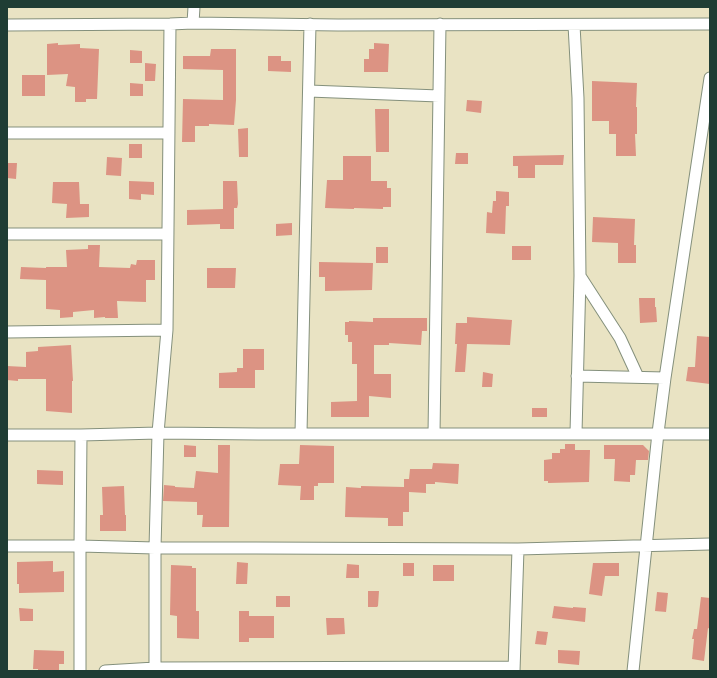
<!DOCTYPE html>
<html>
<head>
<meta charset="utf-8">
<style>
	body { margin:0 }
	#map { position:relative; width:717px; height:678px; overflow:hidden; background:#e9e3c3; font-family:"Playpen Sans",sans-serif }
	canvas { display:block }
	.frame { position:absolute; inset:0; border:8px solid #1f3d34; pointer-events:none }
</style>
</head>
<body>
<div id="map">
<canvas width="717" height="678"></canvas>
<div class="frame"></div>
</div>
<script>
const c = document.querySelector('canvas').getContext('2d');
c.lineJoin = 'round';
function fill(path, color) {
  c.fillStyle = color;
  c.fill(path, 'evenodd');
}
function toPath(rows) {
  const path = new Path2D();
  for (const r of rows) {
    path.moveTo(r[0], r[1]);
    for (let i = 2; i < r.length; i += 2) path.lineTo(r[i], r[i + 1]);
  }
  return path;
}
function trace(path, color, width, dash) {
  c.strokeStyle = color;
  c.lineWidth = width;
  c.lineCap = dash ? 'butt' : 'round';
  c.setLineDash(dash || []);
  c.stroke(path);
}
const building = toPath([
	[58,43,58,45,80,44,80,48,99,49,97,99,86,99,86,102,75,102,75,87,66,86,68,74,47,75,47,44],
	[374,43,389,44,388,72,364,72,364,59,369,59,369,49,374,49],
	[211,49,236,49,236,100,234,125,209,124,209,126,195,126,195,142,182,142,183,99,223,100,223,70,183,69,183,56,210,56],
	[130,50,142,51,142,63,130,63],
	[268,56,281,56,281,61,291,61,291,72,268,71],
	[145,63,156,64,155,81,145,81],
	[22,75,45,75,45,96,22,96],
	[592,81,637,83,636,107,637,107,637,134,635,134,636,156,616,156,616,134,609,134,609,121,592,121],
	[130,83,143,84,143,96,130,96],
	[467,100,482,101,481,113,466,111],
	[375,109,389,109,389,152,376,152],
	[248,128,248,157,239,157,238,129],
	[129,144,142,144,142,158,129,158],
	[456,153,468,153,468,164,455,164],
	[564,155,563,165,535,165,535,178,518,178,518,166,513,166,513,156],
	[343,156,371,156,371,181,387,181,387,188,391,188,391,207,383,207,383,209,354,208,354,209,325,208,327,180,343,180],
	[107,157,122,158,121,176,106,175],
	[7,163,17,163,16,179,7,178],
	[129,181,154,182,154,195,141,194,141,200,129,199],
	[223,181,237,181,238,204,237,208,234,208,234,229,220,229,220,224,187,225,187,210,223,209],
	[53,182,79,182,80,204,89,204,89,217,66,218,67,204,52,203],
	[496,191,509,192,509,206,506,206,505,234,486,233,487,212,492,213,493,201,496,201],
	[593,217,635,219,634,245,636,245,636,263,618,263,618,243,592,242],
	[292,223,292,235,276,236,276,224],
	[88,245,100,245,99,267,130,268,131,264,136,265,137,260,155,260,155,280,146,280,146,302,117,301,118,318,105,318,105,317,94,318,94,310,73,312,73,317,60,318,60,310,46,309,46,280,20,279,21,267,46,268,46,267,67,267,66,250,88,249],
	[512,246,531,246,531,260,512,260],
	[376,247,388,247,388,263,376,263],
	[319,262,373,263,372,290,325,291,325,277,319,277],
	[207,268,236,268,235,288,207,288],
	[639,298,655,298,655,307,656,307,657,322,640,323],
	[467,317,512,320,510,345,467,344,465,372,455,372,457,344,455,344,456,323,467,323],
	[373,318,427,318,427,331,422,331,421,345,389,343,389,345,374,345,374,374,391,374,391,398,369,396,369,417,331,417,331,402,357,401,357,364,352,364,352,342,348,342,348,335,345,335,345,322,349,322,349,321,373,322],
	[697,336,710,337,710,384,686,381,688,367,695,367],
	[71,345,73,381,72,381,72,413,46,411,46,379,18,379,18,381,7,380,7,366,26,367,26,352,38,351,38,347],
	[243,349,264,349,264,370,255,370,255,388,219,388,219,373,237,372,237,368,243,368],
	[483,372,493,374,492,387,482,387],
	[532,408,547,408,547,417,532,417],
	[565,444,575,444,575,450,590,450,589,482,548,483,548,481,544,481,544,460,552,459,552,453,560,453,560,449,565,449],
	[184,445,196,446,196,457,184,457],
	[218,445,230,445,229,527,202,527,203,515,197,515,197,502,163,501,164,485,175,486,175,487,194,488,196,471,218,473],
	[300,445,334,446,334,483,318,483,318,486,314,486,314,500,300,500,301,486,278,485,280,464,299,464],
	[604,445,643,445,649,451,648,460,636,460,635,475,630,475,630,482,614,481,615,459,604,459],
	[433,463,459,464,458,484,435,482,435,484,426,484,426,493,409,492,409,512,403,512,403,526,388,526,388,518,345,517,346,487,361,488,361,486,404,487,404,479,409,479,410,469,432,469],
	[37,470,63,471,63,485,37,484],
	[124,486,125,515,126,515,126,531,100,531,100,515,103,515,102,487],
	[53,561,53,572,64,571,64,592,19,593,19,584,17,584,17,562],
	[237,562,248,563,247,584,236,584],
	[403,563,414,563,414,576,403,576],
	[593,563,619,563,619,576,605,576,602,596,589,594],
	[347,564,359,565,359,578,346,578],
	[171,565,192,566,192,568,196,568,196,611,199,611,199,639,177,638,177,616,170,615],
	[433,565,454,565,454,581,433,581],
	[368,591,379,591,378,606,377,607,368,607],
	[657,592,668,593,666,612,655,611],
	[276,596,290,596,290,607,276,607],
	[701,597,710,598,710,629,708,628,704,661,692,659,694,639,692,639,694,629,697,629],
	[554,606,573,608,573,607,586,608,585,622,552,618],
	[19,608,33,609,33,621,20,621],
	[239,611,249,611,249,616,274,616,274,638,249,638,249,642,239,642],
	[326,618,344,618,345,634,327,635],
	[537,631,548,632,546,645,535,644],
	[34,650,64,651,64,664,59,664,59,671,38,671,38,669,33,669],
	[558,650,580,651,579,665,558,663]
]);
const minor = toPath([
	[193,23,194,7],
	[7,25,170,24,193,23,338,25,710,24],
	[574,25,578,98,580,276,576,433],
	[309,91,439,96],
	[7,133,169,133],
	[7,234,168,234],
	[580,276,620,338,638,377],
	[7,332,167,330],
	[577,376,665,378],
	[301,433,310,24],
	[434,434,440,24],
	[7,435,81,435,158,433,258,434,710,434],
	[7,546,80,546,155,548,256,548,518,549,710,544],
	[155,668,155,548,158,433,167,330,170,24],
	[80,671,80,546,81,435],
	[105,671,155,668,514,667],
	[514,671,518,549],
	[633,671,658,433,665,378,710,78]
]);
fill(building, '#dc9383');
trace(minor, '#84907c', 13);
trace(minor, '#fff', 11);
</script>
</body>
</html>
